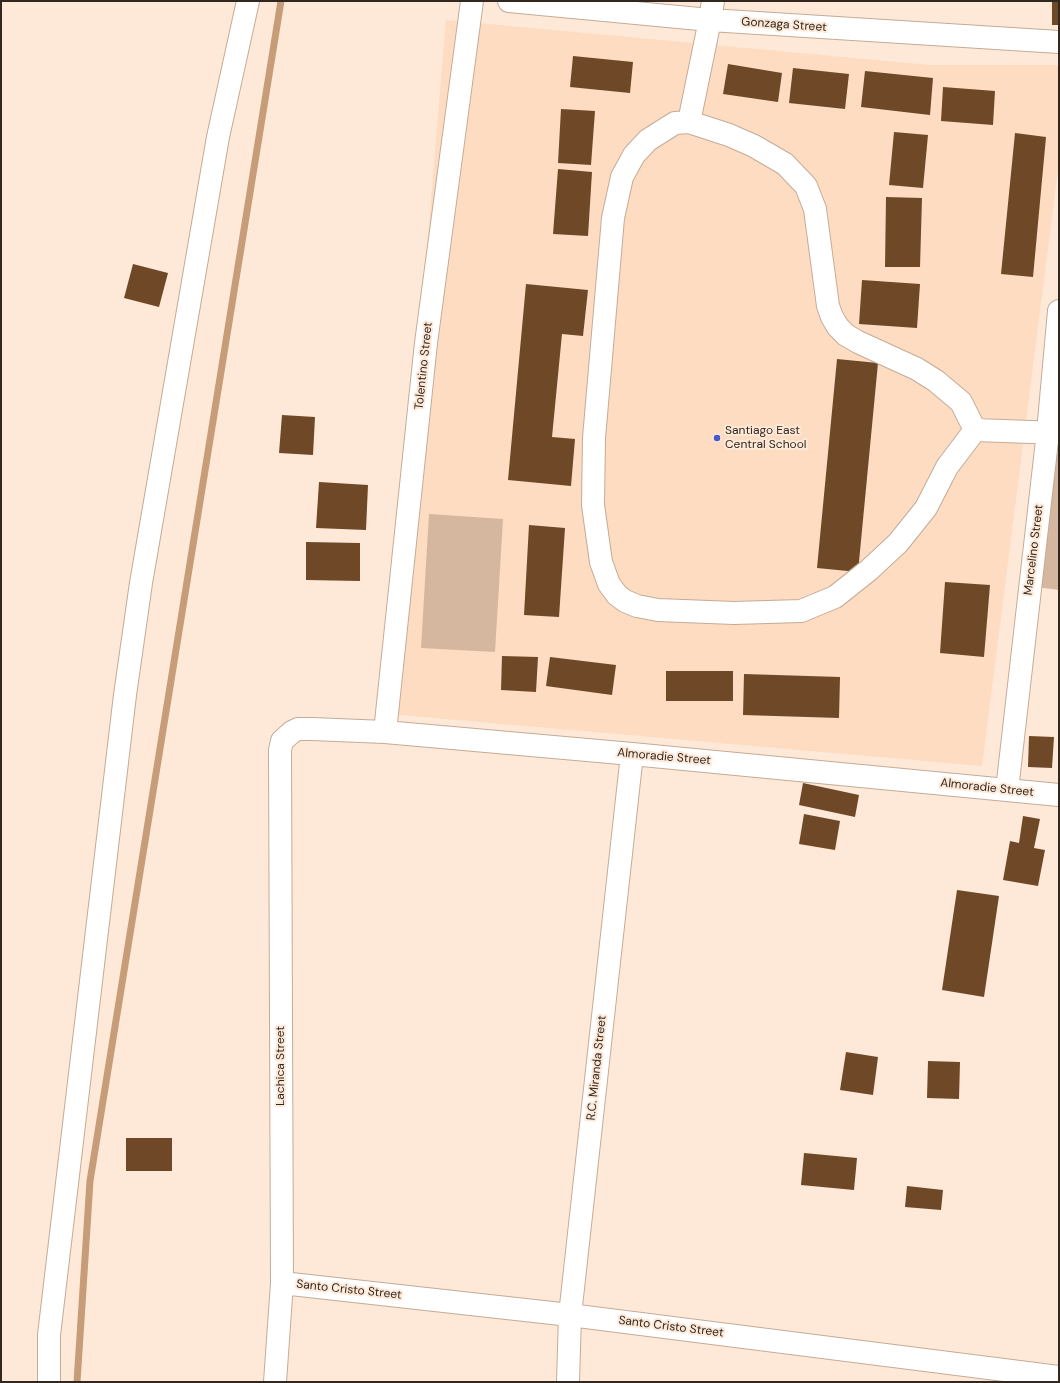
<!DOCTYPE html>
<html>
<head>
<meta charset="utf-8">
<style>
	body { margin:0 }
	#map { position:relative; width:1060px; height:1383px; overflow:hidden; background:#fee9d8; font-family:"DM Sans",sans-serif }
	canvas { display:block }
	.frame { position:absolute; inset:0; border:2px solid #31271f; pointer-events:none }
</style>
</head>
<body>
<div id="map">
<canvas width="1060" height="1383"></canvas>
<div class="frame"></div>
</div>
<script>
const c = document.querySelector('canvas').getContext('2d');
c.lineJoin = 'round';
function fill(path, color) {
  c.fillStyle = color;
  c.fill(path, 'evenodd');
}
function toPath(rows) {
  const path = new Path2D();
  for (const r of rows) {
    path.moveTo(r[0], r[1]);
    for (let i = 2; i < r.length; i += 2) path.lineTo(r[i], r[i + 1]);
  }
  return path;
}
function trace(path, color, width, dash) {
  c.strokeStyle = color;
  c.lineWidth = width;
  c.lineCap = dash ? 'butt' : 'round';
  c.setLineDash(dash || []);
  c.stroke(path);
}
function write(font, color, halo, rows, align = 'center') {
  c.font = font + ' "DM Sans",sans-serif';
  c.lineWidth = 4;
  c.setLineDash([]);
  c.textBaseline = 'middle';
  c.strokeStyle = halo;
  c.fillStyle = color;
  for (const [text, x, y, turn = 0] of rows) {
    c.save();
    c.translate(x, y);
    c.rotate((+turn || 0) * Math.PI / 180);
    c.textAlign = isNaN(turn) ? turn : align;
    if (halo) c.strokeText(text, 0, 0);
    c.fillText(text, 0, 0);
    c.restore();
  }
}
const built = toPath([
	[446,20,929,65,1059,65,1059,162,982,766,388,714]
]);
const green = toPath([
	[1051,453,1059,454,1059,590,1036,587],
	[429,514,503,519,495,652,421,648]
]);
const stream = toPath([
	[77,1382,90,1181,281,1]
]);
const building = toPath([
	[1052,1,1059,1,1059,25,1052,25],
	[573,56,633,62,630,93,570,87],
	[728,64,782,73,778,102,723,94],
	[793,68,849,74,845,109,789,103],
	[865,71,933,78,930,115,861,107],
	[943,87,995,91,993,125,941,121],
	[561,109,595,111,591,165,558,163],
	[894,132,928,135,923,188,889,185],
	[1015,133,1046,137,1033,277,1001,274],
	[558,169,592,172,588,236,553,234],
	[886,197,922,198,920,267,885,267],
	[133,264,168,273,159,307,124,298],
	[862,280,920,284,917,328,859,324],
	[526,284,588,290,583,336,562,334,552,437,575,439,571,486,508,480],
	[837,359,878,363,858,572,817,568],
	[282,415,315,417,313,455,279,453],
	[319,482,368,485,366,530,316,528],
	[529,525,565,528,559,617,524,615],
	[306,542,360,543,360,581,306,580],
	[945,582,990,585,984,657,940,653],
	[502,656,538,657,536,692,501,690],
	[550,657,616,665,612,695,546,686],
	[666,671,733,671,733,701,666,701],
	[744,674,840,677,839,718,743,715],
	[1029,736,1054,737,1052,768,1028,767],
	[803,783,859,795,855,817,799,805],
	[804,814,840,821,835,850,799,844],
	[1023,816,1040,819,1034,848,1045,850,1038,886,1003,880,1010,841,1019,843],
	[957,890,999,896,984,997,942,990],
	[846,1052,878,1057,873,1095,840,1090],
	[928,1061,960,1062,959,1099,927,1098],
	[126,1138,172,1138,172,1171,126,1171],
	[804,1153,857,1158,854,1190,801,1185],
	[907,1186,943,1190,941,1210,905,1207]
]);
const minor = toPath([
	[509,1,710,20,1059,42],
	[713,1,710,20,689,122,675,123,648,140,634,155,622,177,613,218,594,438,593,505,601,562,609,584,617,595,625,601,637,606,658,610,734,613,801,611,835,597,869,570,898,543,926,508,947,467,975,430,1059,433],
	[689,122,729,135,754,146,785,164,806,186,815,209,828,306,832,317,838,327,846,335,858,342,917,369,936,381,961,402,975,430],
	[385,732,426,343,472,1],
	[1007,790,1048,432,1059,311],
	[282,1283,570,1315,1059,1377],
	[49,1382,49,1335,125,695,141,583,218,137,248,1],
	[275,1382,282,1283,280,750,282,741,292,732,298,729,312,729,385,732,632,754,1059,795],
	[568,1382,570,1315,632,754]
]);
const markers = [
	[717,438,4,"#445bcf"]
];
const streetNames = [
	["Gonzaga Street",784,25,4],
	["Tolentino Street",424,366,-84],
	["Marcelino Street",1034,550,-83],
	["Almoradie Street",664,757,5],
	["Almoradie Street",987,788,6],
	["Lachica Street",281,1066,-90],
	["R.C. Miranda Street",597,1068,-84],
	["Santo Cristo Street",349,1290,6],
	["Santo Cristo Street",671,1327,7]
];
const poiNames = [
	["Santiago East",725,431],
	["Central School",725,445]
];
fill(built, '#fddcc2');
fill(green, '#d5b79f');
trace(stream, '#c79c79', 7);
fill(building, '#6e4827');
trace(minor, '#c4ab97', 24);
trace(minor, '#fff', 22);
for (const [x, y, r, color] of markers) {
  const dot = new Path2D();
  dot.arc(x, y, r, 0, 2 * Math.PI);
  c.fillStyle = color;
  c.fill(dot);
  trace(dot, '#fee9d8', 1.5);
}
write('12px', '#31271f', '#fee9d8', streetNames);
write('12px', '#31271f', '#fee9d8', poiNames, 'left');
</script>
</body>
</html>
